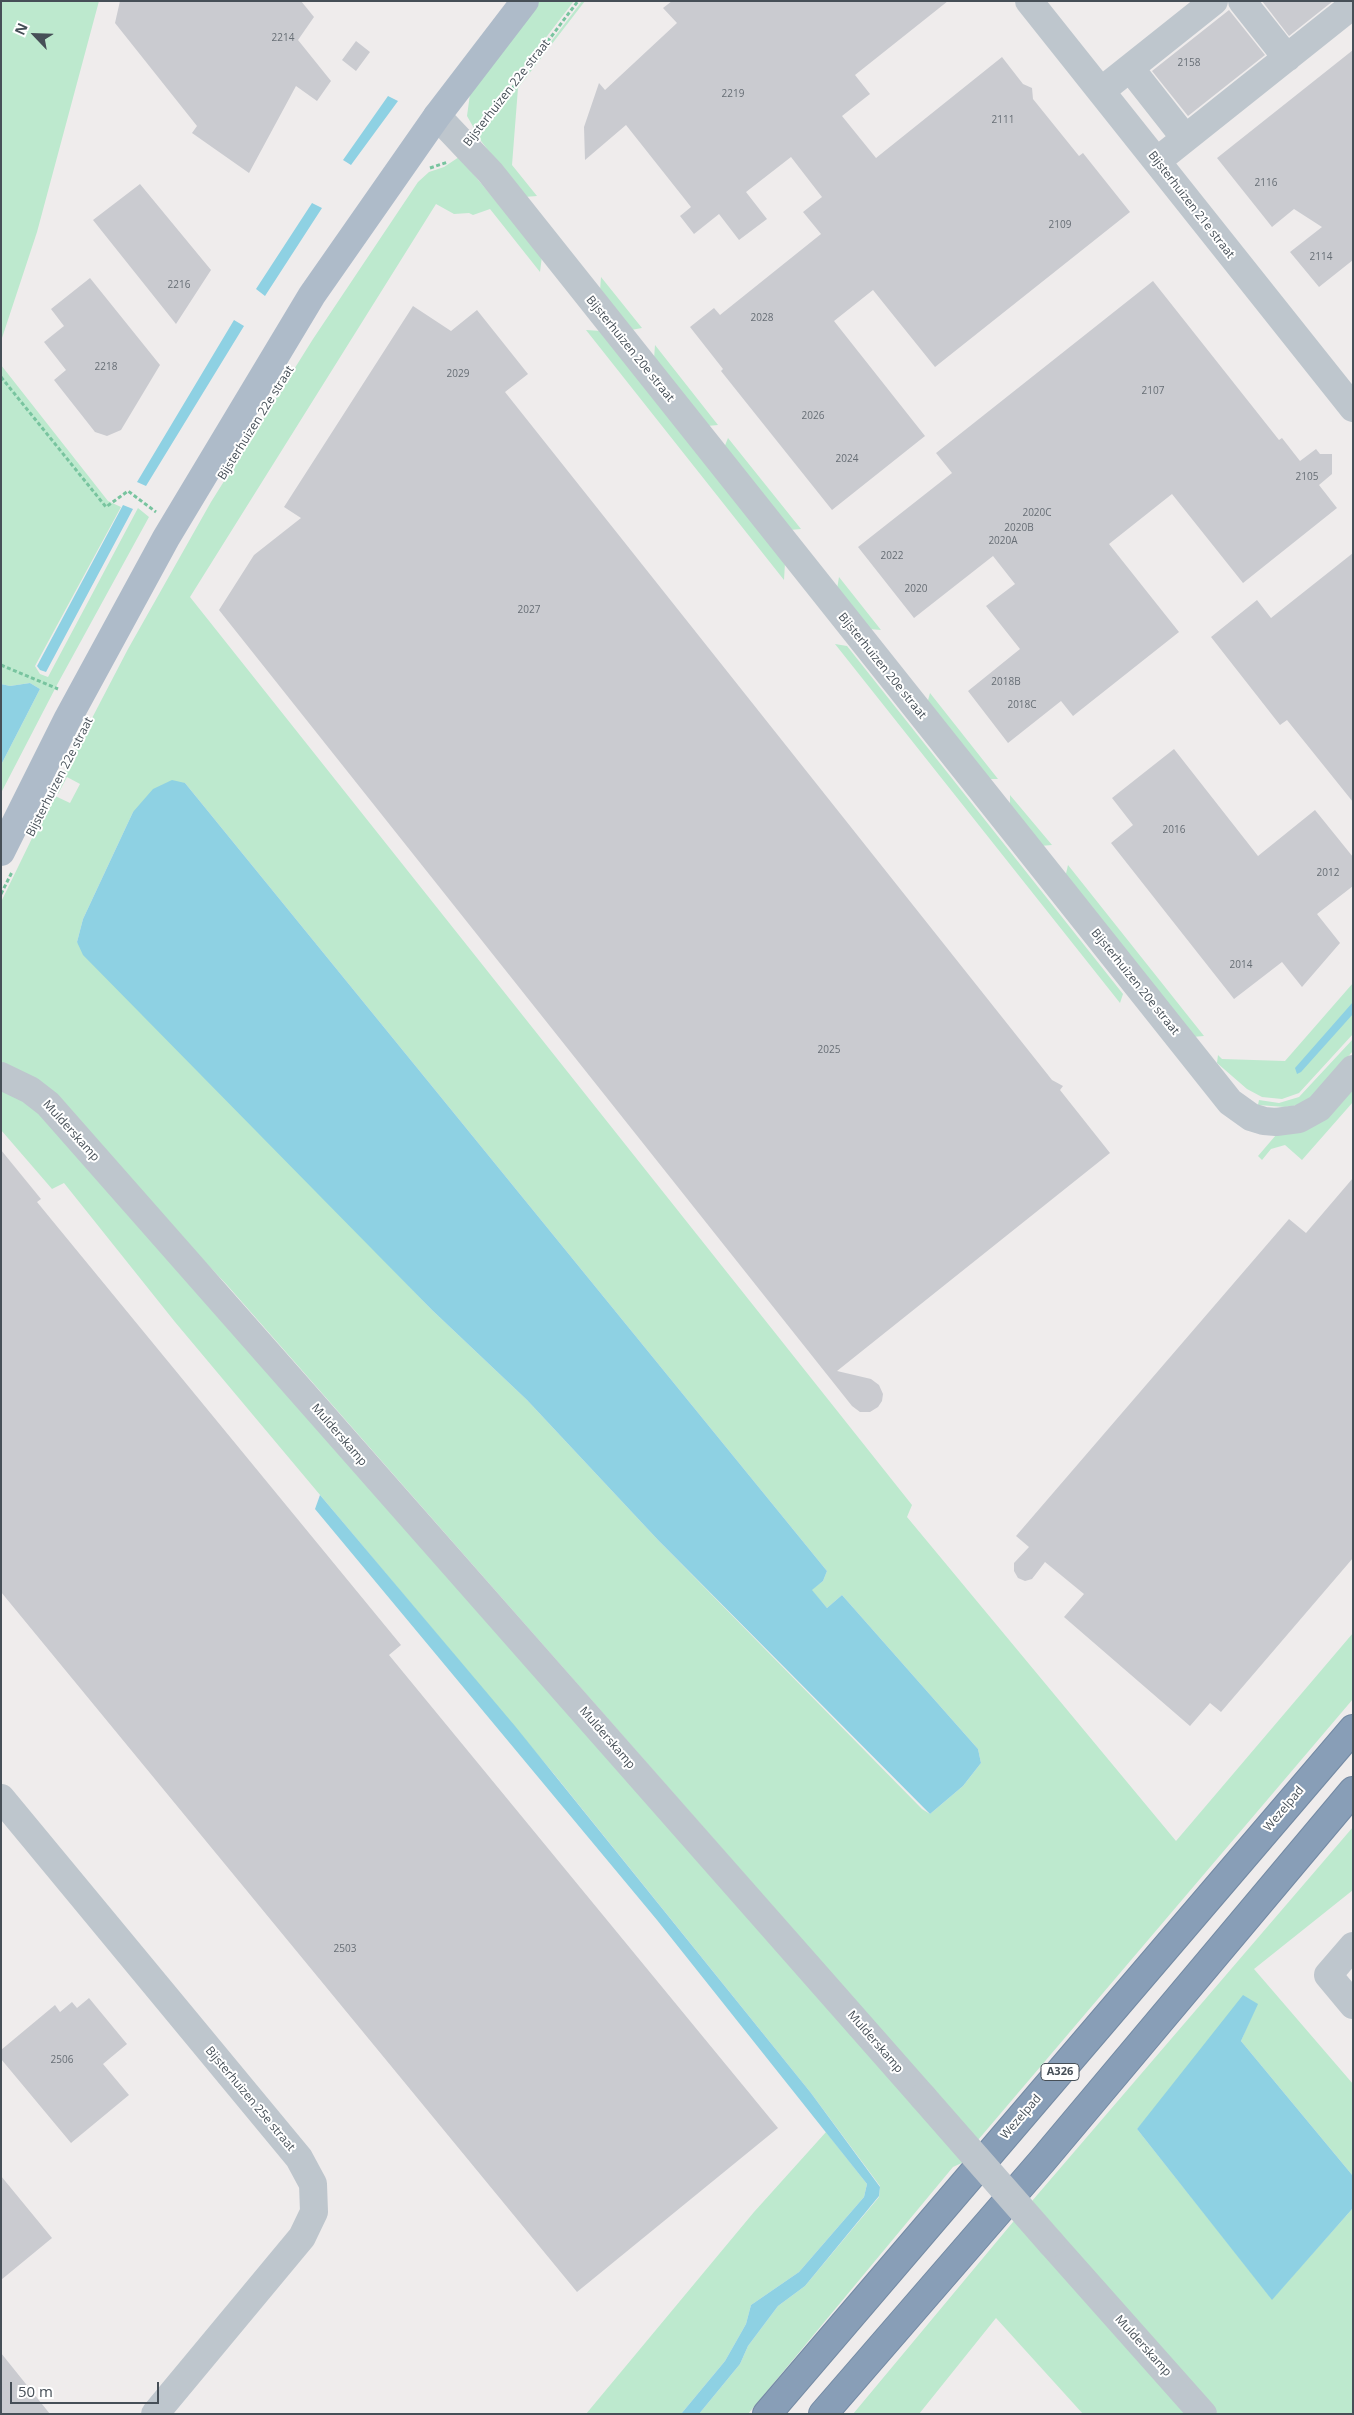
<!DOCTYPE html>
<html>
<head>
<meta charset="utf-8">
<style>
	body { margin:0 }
	#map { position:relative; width:1354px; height:2415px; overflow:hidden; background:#efecec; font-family:"Open Sans",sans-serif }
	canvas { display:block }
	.frame { position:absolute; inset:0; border:2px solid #464f57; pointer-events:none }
	.north { position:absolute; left:10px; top:10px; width:50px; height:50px; -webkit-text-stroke:4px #fff; paint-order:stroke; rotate:294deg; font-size:14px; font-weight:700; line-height:20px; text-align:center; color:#464f57 }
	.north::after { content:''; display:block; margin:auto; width:18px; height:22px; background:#464f57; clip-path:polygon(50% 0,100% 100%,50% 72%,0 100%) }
	.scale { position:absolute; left:10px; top:2382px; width:149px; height:22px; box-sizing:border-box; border:2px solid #464f57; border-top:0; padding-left:6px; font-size:15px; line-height:18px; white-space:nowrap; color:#464f57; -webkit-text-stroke:4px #fff; paint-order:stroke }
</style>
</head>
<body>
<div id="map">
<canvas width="1354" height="2415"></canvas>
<div class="frame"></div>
<div class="north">N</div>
<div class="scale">50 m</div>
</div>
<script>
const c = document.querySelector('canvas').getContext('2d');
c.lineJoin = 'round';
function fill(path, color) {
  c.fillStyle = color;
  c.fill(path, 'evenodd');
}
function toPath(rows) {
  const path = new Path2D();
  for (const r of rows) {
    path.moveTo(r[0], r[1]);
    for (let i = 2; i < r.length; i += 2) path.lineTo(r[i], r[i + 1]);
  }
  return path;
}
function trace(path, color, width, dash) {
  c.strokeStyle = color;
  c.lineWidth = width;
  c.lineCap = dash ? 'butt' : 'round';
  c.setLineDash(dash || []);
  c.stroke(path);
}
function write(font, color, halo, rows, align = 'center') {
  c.font = font + ' "Open Sans",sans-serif';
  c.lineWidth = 4;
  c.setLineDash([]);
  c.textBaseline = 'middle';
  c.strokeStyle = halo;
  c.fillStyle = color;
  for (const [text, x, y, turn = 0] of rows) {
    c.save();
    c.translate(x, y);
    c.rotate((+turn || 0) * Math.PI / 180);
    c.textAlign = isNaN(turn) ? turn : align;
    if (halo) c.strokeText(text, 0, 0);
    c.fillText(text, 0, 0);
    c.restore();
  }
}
const green = toPath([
	[1,1,99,1,37,232,1,341],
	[538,1,574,1,475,130,467,116,470,94],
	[582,1,585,1,518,88,512,165,537,196,524,197,478,137],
	[459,157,542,256,540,272,490,209,473,215,469,213,454,214,436,204,190,597,912,1505,907,1517,1176,1841,1353,1633,1353,1699,978,2140,227,1285,51,1099,1,1070,1,902,53,795,70,803,80,784,67,777,58,794,55,792,78,745,128,649,211,502,313,339,418,182,429,172,444,167],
	[185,783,827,1571,823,1581,811,1590,827,1608,842,1595,978,1749,981,1763,963,1786,930,1814,922,1809,658,1540,527,1400,432,1310,77,942,83,919,133,812],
	[601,277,642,328,631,330,600,291],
	[586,330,601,331,785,563,784,580],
	[655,345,718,425,707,426,654,359],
	[1,365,108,501,121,507,35,666,40,674,48,677,138,508,149,517,58,683,1,793,1,765,40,689,30,683,10,686,1,684],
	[728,438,801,529,790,530,724,448],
	[839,577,881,630,869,629,837,589],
	[835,644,847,646,1123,994,1120,1003],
	[930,693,998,779,987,779,927,704],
	[1010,795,1052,845,1040,846,1010,807],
	[1068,865,1204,1036,1192,1037,1065,878],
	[1353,983,1353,1034,1299,1093,1282,1099,1262,1097,1247,1089,1217,1063,1218,1055,1222,1059,1285,1061],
	[1353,1039,1353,1051,1313,1096,1299,1105,1285,1107,1258,1105,1259,1100,1279,1103,1299,1097],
	[1,1081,22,1091,966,2161,953,2167,748,2414,699,2414,740,2364,748,2346,778,2306,805,2286,879,2197,880,2186,811,2093,554,1774,175,1322,64,1183,52,1189,1,1130],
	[1353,1085,1353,1102,1302,1160,1285,1145,1271,1149,1262,1160,1258,1156,1276,1135],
	[1353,1827,1353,1890,1254,1969,1353,2084,1353,2176,1241,2041,1257,2004,1137,2129,1272,2299,1353,2208,1353,2414,1218,2414,1032,2201],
	[826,2132,867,2184,864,2197,799,2272,751,2305,746,2324,725,2361,681,2414,586,2414,754,2212],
	[1018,2216,1188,2414,1083,2414,996,2318,919,2414,853,2414]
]);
const water = toPath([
	[388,96,398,101,351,165,343,160],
	[312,203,322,208,265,296,256,289],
	[234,320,244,326,146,486,137,482],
	[123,505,133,509,46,672,40,670,37,666],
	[30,683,40,689,1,765,1,684,10,686],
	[172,780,185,783,827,1571,823,1581,812,1590,827,1608,842,1595,978,1749,981,1763,963,1786,930,1814,658,1540,527,1400,432,1310,83,955,77,942,83,919,133,812,153,789],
	[1353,1002,1353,1014,1301,1072,1297,1074,1295,1068],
	[320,1495,515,1726,811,2093,880,2187,879,2196,805,2286,778,2306,748,2346,740,2364,699,2414,681,2414,725,2361,746,2324,751,2305,799,2272,864,2197,867,2184,657,1920,315,1509],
	[1243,1995,1258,2004,1241,2041,1353,2176,1353,2208,1272,2300,1137,2129]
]);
const building = toPath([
	[120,1,301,1,314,17,298,40,331,81,317,101,296,86,249,173,192,133,197,126,115,23],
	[672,1,948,1,855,75,870,94,842,116,876,158,1002,57,1023,84,1032,88,1033,99,1079,156,1083,153,1130,212,935,367,873,290,834,321,925,436,832,510,721,371,723,369,690,327,714,308,720,315,821,234,803,212,822,197,791,157,746,192,767,219,739,240,719,214,694,234,680,216,691,207,626,125,585,160,584,127,599,83,605,90,677,23,663,8],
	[1262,1,1333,1,1289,36],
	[1229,10,1265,55,1188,116,1152,71],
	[356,41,370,52,356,71,342,60],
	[1353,50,1353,260,1319,287,1290,252,1322,227,1294,209,1272,227,1217,158],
	[140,184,211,270,176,324,93,220],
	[90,278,160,365,121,430,107,436,95,432,54,380,66,370,44,342,64,326,51,309],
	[1153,281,1279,440,1282,438,1300,461,1316,449,1320,454,1332,454,1332,474,1319,485,1337,508,1243,583,1172,494,1109,544,1179,632,1073,716,1061,701,1008,743,968,691,1020,649,986,606,1015,584,993,556,914,618,858,547,952,473,936,453],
	[413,306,451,331,477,310,528,374,505,392,1052,1080,1063,1086,1060,1090,1110,1153,837,1371,871,1379,879,1385,883,1394,882,1401,878,1407,870,1412,860,1412,852,1406,219,610,254,555,301,518,284,507],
	[1353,553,1353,802,1287,720,1280,725,1211,637,1257,600,1271,618],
	[1174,749,1258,856,1315,810,1353,857,1353,886,1317,914,1340,943,1302,987,1282,962,1234,999,1111,843,1133,825,1112,798],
	[1,1150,41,1199,37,1202,401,1645,389,1655,778,2128,577,2292,1,1592],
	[1353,1178,1353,1558,1221,1712,1210,1703,1190,1726,1064,1617,1084,1594,1045,1562,1032,1579,1025,1581,1018,1578,1014,1571,1014,1563,1029,1547,1016,1536,1289,1219,1306,1233],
	[89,1998,127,2044,103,2064,129,2095,71,2143,1,2059,1,2050,55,2005,60,2012,72,2002,77,2008],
	[1,2176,52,2238,1,2280],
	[1,2353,50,2414,1,2414]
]);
const path = toPath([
	[481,130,578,1],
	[430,168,448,162],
	[1,377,106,507,128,491,156,512],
	[1,665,58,689],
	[1,894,12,872]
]);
const minor = toPath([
	[1029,1,1353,408],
	[1242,1,1287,58],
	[1130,68,1185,138],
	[1101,91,1214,1],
	[437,116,490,172,1230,1102,1251,1117,1264,1121,1276,1122,1299,1119,1319,1108,1353,1069],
	[1157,161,1353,5],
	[1,1076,30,1090,48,1104,923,2097],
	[1,1798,299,2158,313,2184,314,2212,302,2237,155,2414],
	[1353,1946,1328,1975,1353,2005],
	[1051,2243,1203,2414]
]);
const major = toPath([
	[1,852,67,720,166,538,312,295,437,116,525,1]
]);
const highway = toPath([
	[767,2414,1353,1729],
	[823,2414,1043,2160,1353,1791]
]);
const minorBridge = toPath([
	[923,2097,1051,2243]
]);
const numberNames = [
	["2214",283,38],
	["2158",1189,63],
	["2219",733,94],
	["2111",1003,120],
	["2116",1266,183],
	["2109",1060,225],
	["2114",1321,257],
	["2216",179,285],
	["2028",762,318],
	["2218",106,367],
	["2029",458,374],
	["2107",1153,391],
	["2026",813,416],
	["2024",847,459],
	["2105",1307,477],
	["2020C",1037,513],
	["2020B",1019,528],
	["2020A",1003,541],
	["2022",892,556],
	["2020",916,589],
	["2027",529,610],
	["2018B",1006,682],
	["2018C",1022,705],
	["2016",1174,830],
	["2012",1328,873],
	["2014",1241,965],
	["2025",829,1050],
	["2503",345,1949],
	["2506",62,2060]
];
const shields = [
	[1060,2072,38]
];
const shieldNames = [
	["A326",1060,2072]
];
const streetNames = [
	["Bijsterhuizen 22e straat",507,93,-52],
	["Bijsterhuizen 21e straat",1191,205,52],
	["Bijsterhuizen 20e straat",630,349,51],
	["Bijsterhuizen 22e straat",256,423,-58],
	["Bijsterhuizen 20e straat",882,666,51],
	["Bijsterhuizen 22e straat",60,777,-63],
	["Bijsterhuizen 20e straat",1135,982,51],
	["Mulderskamp",71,1131,48],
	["Mulderskamp",339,1435,49],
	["Mulderskamp",607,1738,49],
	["Wezelpad",1284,1809,-50],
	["Mulderskamp",875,2042,49],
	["Bijsterhuizen 25e straat",250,2099,50],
	["Wezelpad",1021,2117,-49],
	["Mulderskamp",1143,2346,48]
];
fill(green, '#bde9ce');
fill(water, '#8ed1e3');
fill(building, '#cacbd0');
trace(highway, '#7389a3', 30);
trace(path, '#78c49f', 3, [4, 2.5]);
trace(minor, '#bec6cd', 28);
trace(major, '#aebbc9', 28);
trace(highway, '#889eb7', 28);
trace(minorBridge, '#bec6cd', 28);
write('10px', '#676e75', null, numberNames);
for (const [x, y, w] of shields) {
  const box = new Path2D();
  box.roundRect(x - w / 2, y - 8.5, w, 17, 4);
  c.fillStyle = '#fff';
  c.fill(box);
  trace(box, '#464f57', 1);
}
write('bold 11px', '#464f57', null, shieldNames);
write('12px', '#464f57', '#fff', streetNames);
</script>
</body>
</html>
